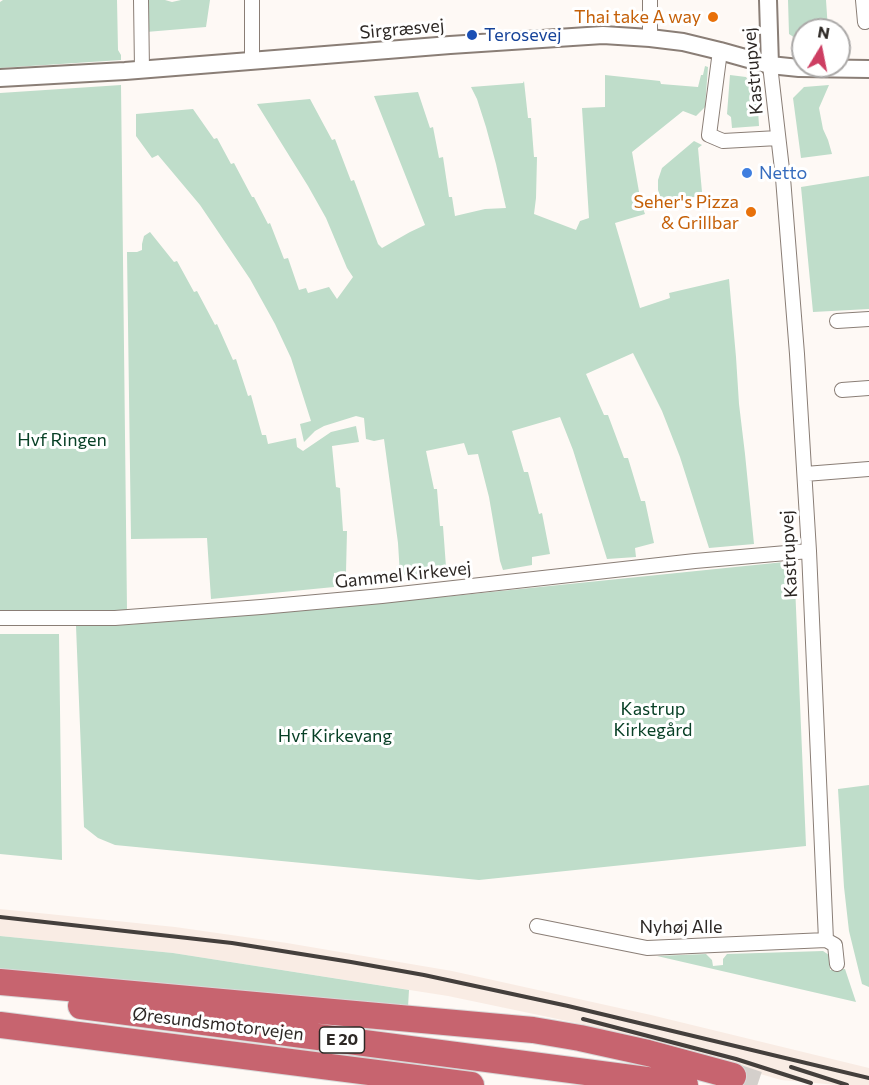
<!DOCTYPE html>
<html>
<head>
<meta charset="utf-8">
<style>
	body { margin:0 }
	#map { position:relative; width:869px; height:1085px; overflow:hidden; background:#fef9f5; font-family:Commissioner,sans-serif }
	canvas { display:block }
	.north { position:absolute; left:791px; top:18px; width:60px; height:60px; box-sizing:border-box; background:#fff; border:2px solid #aba9a8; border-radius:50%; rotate:10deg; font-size:16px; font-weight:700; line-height:24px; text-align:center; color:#2d2825 }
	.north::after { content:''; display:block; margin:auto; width:21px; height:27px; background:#cd3e62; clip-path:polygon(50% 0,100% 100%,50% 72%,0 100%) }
</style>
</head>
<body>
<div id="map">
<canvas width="869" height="1085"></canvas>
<div class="north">N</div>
</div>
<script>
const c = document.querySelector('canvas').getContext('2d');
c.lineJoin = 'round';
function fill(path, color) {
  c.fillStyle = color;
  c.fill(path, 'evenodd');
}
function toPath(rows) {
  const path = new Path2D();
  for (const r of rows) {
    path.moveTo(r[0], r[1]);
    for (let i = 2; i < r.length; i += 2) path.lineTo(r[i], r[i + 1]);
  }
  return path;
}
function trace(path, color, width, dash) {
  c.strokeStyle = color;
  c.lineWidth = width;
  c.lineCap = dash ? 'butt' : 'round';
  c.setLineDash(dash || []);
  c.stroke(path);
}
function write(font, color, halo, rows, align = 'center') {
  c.font = font + ' Commissioner,sans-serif';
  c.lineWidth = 6;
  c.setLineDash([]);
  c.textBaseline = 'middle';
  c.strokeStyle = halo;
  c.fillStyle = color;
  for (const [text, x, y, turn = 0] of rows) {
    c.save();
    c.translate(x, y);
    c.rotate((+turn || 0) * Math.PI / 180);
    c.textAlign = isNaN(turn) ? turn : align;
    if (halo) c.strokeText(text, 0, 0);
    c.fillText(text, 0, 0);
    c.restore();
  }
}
const built = toPath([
	[0,909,175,927,287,943,452,971,651,1015,869,1068,869,1085,837,1085,781,1080,647,1041,572,1022,448,996,173,953,0,936]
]);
const green = toPath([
	[3,0,117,0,118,50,121,55,121,60,0,68,0,2],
	[147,0,165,0,172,2,181,0,210,0,206,27,146,32],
	[788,0,826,0,828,30,803,30,803,43,789,34],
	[705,66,708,67,705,107,696,116,683,111,632,152,641,203,645,214,615,223,640,308,670,298,669,293,729,279,736,357,739,404,745,454,754,544,709,548,680,457,662,411,633,353,586,374,604,415,608,415,624,458,628,458,641,501,645,501,654,543,635,548,636,557,607,559,573,450,560,417,512,431,524,472,528,472,539,514,542,513,550,554,532,557,532,565,503,570,500,561,489,497,478,454,468,455,464,443,426,451,434,489,437,489,440,526,443,526,446,567,432,567,433,574,400,575,398,543,384,439,374,441,366,439,364,418,356,416,324,426,315,431,304,442,300,424,311,421,291,358,275,324,250,279,200,205,158,155,152,158,136,136,136,114,193,109,214,139,217,138,231,164,234,163,252,197,254,197,268,224,270,223,284,259,288,258,299,290,306,288,308,293,329,287,337,299,353,277,347,268,326,218,308,186,257,104,310,99,332,140,335,139,351,181,354,180,378,244,382,248,410,232,425,225,374,96,418,92,430,128,433,127,439,158,443,157,449,197,452,197,455,216,485,209,506,208,496,164,486,127,477,99,471,87,523,83,524,81,528,118,531,118,534,157,537,157,536,198,534,214,576,230,580,221,589,218,582,108,605,107,605,75,660,81,661,84,698,87,701,75,703,75],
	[730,75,746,77,757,94,759,126,732,128,731,117,727,114],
	[121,85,127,610,76,613,0,611,0,93],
	[829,85,819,108,823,129,828,140,832,154,801,158,793,98,804,87],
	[694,141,702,145,698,148,702,192,699,196,673,201,668,211,664,208,658,190,658,180,662,168],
	[869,176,869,309,813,312,801,187],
	[150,232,174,262,177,261,194,292,197,291,215,325,217,324,233,360,236,359,248,396,251,395,262,435,266,435,268,444,296,438,297,447,303,451,331,432,356,426,359,442,332,446,336,487,340,488,343,531,347,531,346,572,334,573,334,587,211,599,207,538,131,539,127,252,137,252,142,250,142,244,144,236],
	[794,561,806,846,479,880,115,845,98,838,84,827,76,626,126,625,452,596],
	[0,634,59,634,62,860,0,854],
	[869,785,869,987,862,984,849,931,844,887,838,789],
	[0,936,173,953,409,990,408,1007,0,972],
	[823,951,829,955,830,970,845,969,856,1002,657,956,706,954,712,960,713,966,723,965,723,959,727,954]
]);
const motorwayTunnel = toPath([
	[733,1076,760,1085]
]);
const minor = toPath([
	[141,0,142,69],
	[863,0,865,22],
	[650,38,650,0],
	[720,51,709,135,723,141,778,138],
	[252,60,252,0],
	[770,65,783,178,797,354,809,551,826,940],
	[837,321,869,319],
	[842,390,869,388],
	[805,474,869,469],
	[0,618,115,618,261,607,382,596,695,561,809,551],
	[537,926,647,948,826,940],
	[826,940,835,945,837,964]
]);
const tertiary = toPath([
	[768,0,770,65],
	[0,78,125,71,450,45,603,35,650,38,683,42,720,51,770,65,799,68,869,69]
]);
const motorway = toPath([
	[0,982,533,1030,580,1038,648,1053,733,1076],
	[81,1006,685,1085],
	[0,1025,471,1085]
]);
const rail = toPath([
	[0,917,232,943,351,962,424,975,568,1006,869,1078],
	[583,1019,736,1059,811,1083],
	[791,1067,847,1085]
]);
const markers = [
	[713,17,6,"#e8710a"],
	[472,35,6,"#1a4fb4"],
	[747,173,6,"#3f7fe0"],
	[751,212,6,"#e8710a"]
];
const shields = [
	[342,1040,45]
];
const shieldNames = [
	["E 20",342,1040]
];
const foodNames = [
	["Thai take A way",701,17],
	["Seher's Pizza",739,202],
	["& Grillbar",739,223]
];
const streetNames = [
	["Sirgræsvej",402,29,-5],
	["Kastrupvej",753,71,-95],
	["Kastrupvej",789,554,-93],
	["Gammel Kirkevej",403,575,-6],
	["Nyhøj Alle",681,927],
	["Øresundsmotorvejen",218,1024,7]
];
const transitNames = [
	["Terosevej",484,35]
];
const shopNames = [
	["Netto",759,173]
];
const parkNames = [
	["Hvf Ringen",62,440],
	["Kastrup",653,709],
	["Kirkegård",653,730],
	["Hvf Kirkevang",335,736]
];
fill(built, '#f9ece4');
fill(green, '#bfddca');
trace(motorwayTunnel, '#d4cfcb', 26, [26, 13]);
trace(minor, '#8a7e76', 16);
trace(tertiary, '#8a7e76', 20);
trace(motorway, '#d9d8d8', 28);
trace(minor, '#fff', 14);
trace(tertiary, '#fff', 16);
trace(motorway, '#c7646f', 26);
trace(rail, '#443f3c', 4);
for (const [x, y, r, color] of markers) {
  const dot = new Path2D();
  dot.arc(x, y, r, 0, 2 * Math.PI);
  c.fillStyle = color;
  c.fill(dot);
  trace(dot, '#fff', 2);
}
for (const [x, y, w] of shields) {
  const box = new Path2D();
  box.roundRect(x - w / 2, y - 13, w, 26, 4.5);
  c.fillStyle = '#fff';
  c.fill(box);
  trace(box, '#2d2825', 1.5);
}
write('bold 16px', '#2d2825', null, shieldNames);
write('18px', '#c56008', '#fff', foodNames, 'right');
write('18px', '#2d2825', '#fff', streetNames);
write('18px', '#164399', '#fff', transitNames, 'left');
write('18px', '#366cbe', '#fff', shopNames, 'left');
write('18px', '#084026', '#fff', parkNames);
</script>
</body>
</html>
